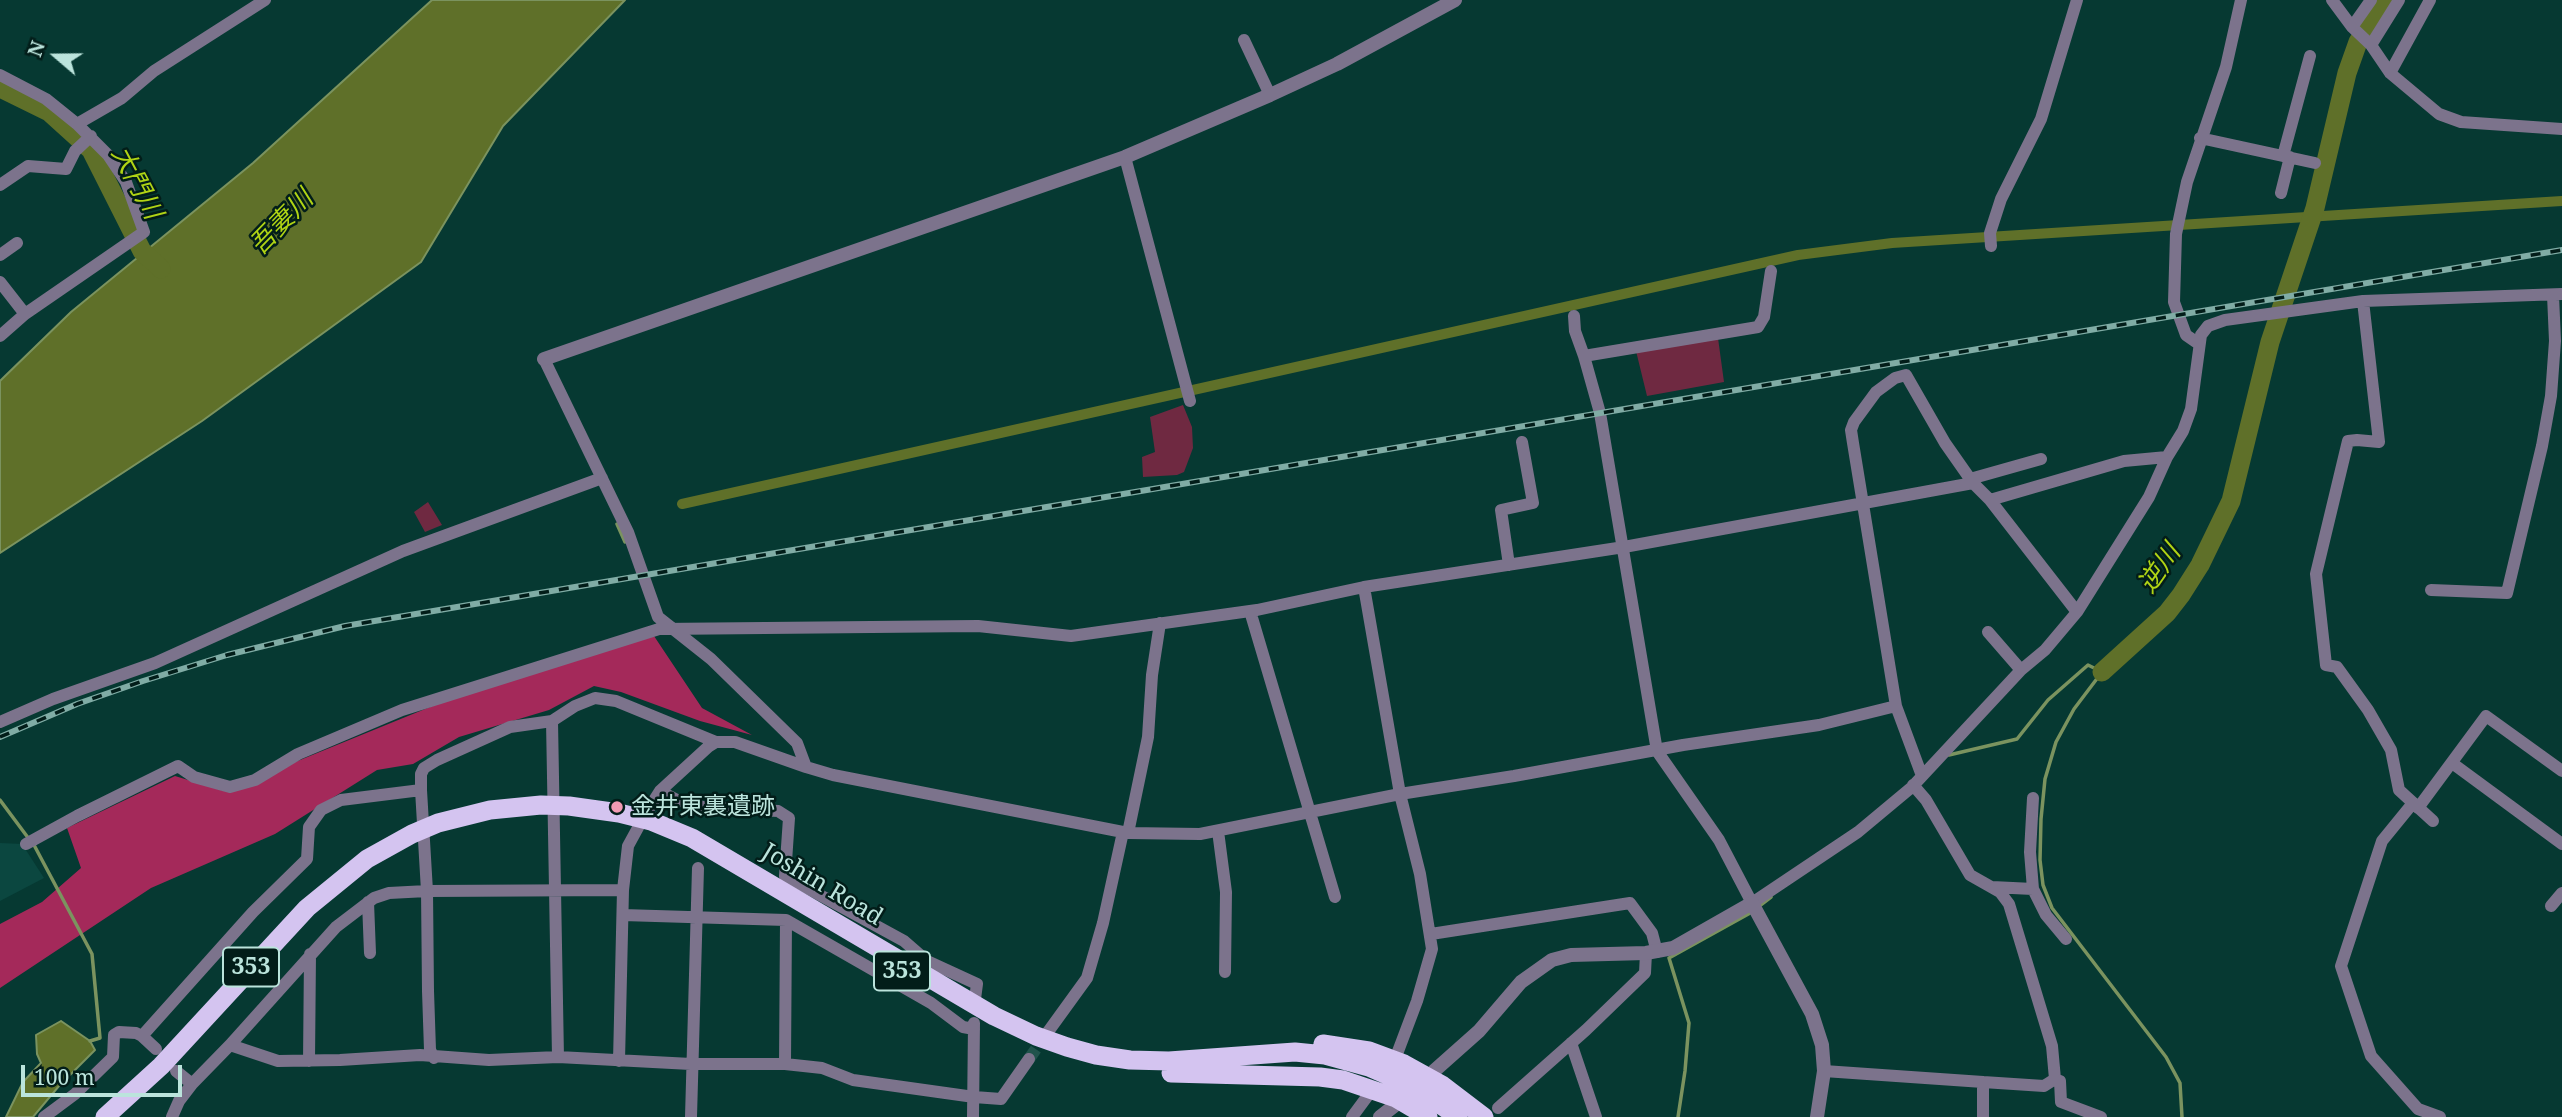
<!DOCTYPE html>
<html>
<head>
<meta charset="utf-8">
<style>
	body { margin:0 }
	#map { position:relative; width:2562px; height:1117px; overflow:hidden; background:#063932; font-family:"Noto Serif",serif }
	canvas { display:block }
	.north { position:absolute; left:21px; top:21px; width:70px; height:70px; -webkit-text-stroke:5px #021d19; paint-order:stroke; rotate:290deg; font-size:19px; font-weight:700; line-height:28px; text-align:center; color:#bbe4dc }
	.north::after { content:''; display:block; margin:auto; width:24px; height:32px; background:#bbe4dc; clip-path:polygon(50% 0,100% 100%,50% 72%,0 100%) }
	.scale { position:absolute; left:21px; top:1065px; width:161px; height:32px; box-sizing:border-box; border:4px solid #bbe4dc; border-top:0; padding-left:9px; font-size:21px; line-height:24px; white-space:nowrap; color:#bbe4dc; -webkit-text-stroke:5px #021d19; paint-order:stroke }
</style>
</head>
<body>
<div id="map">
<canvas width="2562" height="1117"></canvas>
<div class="north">N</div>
<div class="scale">100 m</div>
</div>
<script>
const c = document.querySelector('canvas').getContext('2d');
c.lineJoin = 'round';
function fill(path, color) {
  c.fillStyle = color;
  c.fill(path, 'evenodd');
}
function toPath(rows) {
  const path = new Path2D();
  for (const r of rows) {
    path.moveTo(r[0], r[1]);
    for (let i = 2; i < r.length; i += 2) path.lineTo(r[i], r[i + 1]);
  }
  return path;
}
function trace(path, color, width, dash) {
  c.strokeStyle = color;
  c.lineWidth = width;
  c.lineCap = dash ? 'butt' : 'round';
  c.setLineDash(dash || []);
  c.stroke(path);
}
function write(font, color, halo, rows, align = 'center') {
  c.font = font + ' "Noto Serif","Noto Sans JP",serif';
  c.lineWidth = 5;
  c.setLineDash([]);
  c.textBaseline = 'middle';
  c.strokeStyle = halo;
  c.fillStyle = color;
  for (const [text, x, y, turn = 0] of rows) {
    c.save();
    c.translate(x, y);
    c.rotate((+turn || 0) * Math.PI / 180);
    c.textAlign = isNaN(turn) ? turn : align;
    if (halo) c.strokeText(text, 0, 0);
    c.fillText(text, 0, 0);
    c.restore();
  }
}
const built = toPath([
	[0,843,22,844,44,878,0,901]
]);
const green = toPath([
	[1718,338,1724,382,1647,396,1636,351],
	[1183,405,1192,427,1193,448,1184,472,1177,475,1143,477,1142,457,1155,452,1150,417],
	[428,502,442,525,425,532,414,512]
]);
const forest = toPath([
	[654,636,702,708,752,735,700,721,621,692,594,686,549,710,459,737,413,764,377,770,275,834,151,888,0,988,0,924,42,902,81,868,67,828,175,776,224,791,457,696]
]);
const water = toPath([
	[432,0,625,0,503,126,421,262,202,421,0,553,0,381,71,312,253,163,432,0],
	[61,1021,90,1041,95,1050,59,1086,33,1117,6,1117,23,1082,41,1063,37,1054,36,1035,61,1021]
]);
const stream = toPath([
	[617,524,625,542],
	[1949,755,2017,739,2048,700,2088,665,2102,672,2074,709,2056,742,2045,779,2041,819,2040,860,2043,885,2052,908,2166,1057,2180,1083,2182,1117],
	[0,800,29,839],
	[34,845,92,954,100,1038,90,1041],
	[1758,907,1771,897],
	[1678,1117,1685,1071,1689,1023,1669,958,1752,912]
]);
const canal = toPath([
	[682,504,1798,255,1892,243,2562,201]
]);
const river = toPath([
	[0,88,49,112,91,150,142,251,161,269],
	[2102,672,2167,613,2181,595,2200,565,2231,501,2270,342,2315,208,2347,73,2358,42,2385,0]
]);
const minorTunnel = toPath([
	[1029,1059,1045,1036]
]);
const minor = toPath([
	[2332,0,2352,27,2371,45,2390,73,2439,114,2461,122,2562,129],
	[2352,27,2371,0],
	[1244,40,1270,95],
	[2371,45,2399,0],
	[2390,73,2430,0],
	[0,75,46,99,77,124,108,155,126,182,144,232,25,314,0,336],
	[77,124,122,98,154,71,265,0],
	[2200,138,2315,163],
	[2283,156,2310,56],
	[1125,157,1190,401],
	[0,185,28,166,66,169,75,151,91,136],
	[2281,193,2290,157],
	[1991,246,1990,233,2001,199,2041,119,2077,0],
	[0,255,17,243],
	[0,282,25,314],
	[2363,301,2379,442,2357,440,2348,441,2316,574,2326,665,2337,667,2368,710,2391,750,2399,790,2433,821],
	[1574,316,1575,331,1584,356,1600,413,1657,751,1719,840,1752,903,1858,832,1912,787,2021,670,2045,650,2077,612,2149,497,2167,457,2183,431,2191,409,2201,335,2208,326,2225,320,2363,301,2562,294],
	[2199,344,2186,335,2174,302,2176,234,2187,182,2226,67,2241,0],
	[1584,356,1758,327,1764,317,1771,271],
	[544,359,628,532,658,617,711,659,797,743,806,767,833,775,1128,833,1200,834,1400,794,1514,776,1683,745,1819,725,1896,706],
	[1970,479,2041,459],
	[1990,500,2124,461,2167,457],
	[1509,565,1501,510,1533,503,1522,442],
	[1364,587,1400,794,1420,874,1432,949,1417,1001,1397,1054],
	[2431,590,2507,593,2542,446,2551,396,2555,341,2553,295],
	[1250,611,1335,897],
	[1988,632,2021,670],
	[552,721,558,1057],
	[0,722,53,699,155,663,403,551,602,478],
	[2452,763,2562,844],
	[1922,776,1896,706,1853,443,1851,430,1854,422,1876,392,1895,378,1906,375,1945,443,1973,483,1990,500,2077,612],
	[1913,785,1926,800,1970,875,2000,892,2009,904,2052,1046,2055,1079,2044,1086,1983,1082],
	[660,791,677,800,703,807,778,811,789,818,785,876,904,941,927,961,977,984,975,999],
	[2033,798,2030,852,2033,889,2046,915,2066,939],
	[2413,803,2382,841,2341,966,2371,1056,2418,1109,2440,1117],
	[2418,808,2486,716,2562,771],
	[1218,831,1226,892,1225,972],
	[1128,833,1148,737,1152,675,1160,623],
	[26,844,77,816,178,766,194,777,230,787,255,780,298,754,402,710,659,629,978,626,1071,636,1257,610,1364,587,1624,547,1973,483],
	[1992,887,2033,889],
	[368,902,370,953],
	[2551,906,2562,893],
	[623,915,786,920],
	[1431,934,1630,903,1652,933,1657,952],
	[142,1036,253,912,307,859,309,827,321,810,341,800,421,790],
	[1045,1036,1087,978,1103,923,1123,832],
	[1571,1043,1596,1117],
	[230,1045,336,927,374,898,389,893,427,891,623,890],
	[434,1058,430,1050,428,991,427,891,421,790,421,774,424,768,437,760,510,727,552,721,575,706,595,698,616,701,716,742],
	[309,1061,310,954],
	[619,1061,623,890,628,846,646,813,660,791,708,747,716,742,735,742,806,767],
	[785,1064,786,920,931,1003,963,1027,974,1029],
	[176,1071,192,1084,230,1045,278,1061,340,1060,420,1055,489,1060,558,1057,691,1064,785,1064,822,1068,853,1080,974,1097,1001,1099,1029,1059],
	[1824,1071,1983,1082,1983,1117],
	[2055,1079,2060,1081,2061,1102,2101,1117],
	[1498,1108,1586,1030,1645,973,1646,953],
	[44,1117,75,1094,113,1057,114,1035,119,1032,136,1033,142,1036,156,1049],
	[172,1117,179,1101,192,1084],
	[691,1117,698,868],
	[973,1117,974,1023],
	[1352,1117,1369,1094]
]);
const tertiary = toPath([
	[544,359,1125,157,1270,95,1337,64,1455,0],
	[1434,1071,1479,1031,1521,982,1552,960,1571,955,1646,953,1673,948,1752,903,1812,1014,1822,1045,1824,1071,1817,1117],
	[1380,1117,1394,1106]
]);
const trunk = toPath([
	[1323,1044,1369,1051,1404,1064,1442,1085,1484,1117],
	[1171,1073,1320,1077,1343,1080,1396,1098,1428,1117],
	[105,1117,161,1066,307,908,367,859,412,834,438,823,490,810,541,805,569,806,619,813,651,821,692,838,994,1016,1036,1036,1067,1047,1096,1055,1130,1060,1169,1061,1295,1052,1325,1055,1369,1067,1401,1081,1424,1093,1458,1117]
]);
const rail = toPath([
	[0,737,77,704,143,681,227,655,345,626,2562,250]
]);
const markers = [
	[617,807,7,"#f19ab3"]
];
const shields = [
	[251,967,56],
	[902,971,56]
];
const shieldNames = [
	["353",251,967],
	["353",902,971]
];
const poiNames = [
	["金井東裏遺跡",631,807]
];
const streetNames = [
	["Joshin Road",822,885,31]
];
const waterNames = [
	["大門川",136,183,62],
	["吾妻川",282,223,-46],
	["逆川",2160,569,-55]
];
fill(built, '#0b4740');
fill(green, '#6f2941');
fill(forest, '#a4295a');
fill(water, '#5f7029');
trace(water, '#7b935f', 2);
trace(stream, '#7b935f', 3.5);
trace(canal, '#5f7029', 10);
trace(river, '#5f7029', 19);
trace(minorTunnel, '#21534c', 12, [12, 6]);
trace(minor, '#7c738c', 12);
trace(tertiary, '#7c738c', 14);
trace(trunk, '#d4c4f0', 19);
trace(rail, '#80aca5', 6);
trace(rail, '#021d19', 3.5, [10]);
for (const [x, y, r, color] of markers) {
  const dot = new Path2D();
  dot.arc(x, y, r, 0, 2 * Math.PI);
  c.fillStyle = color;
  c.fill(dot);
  trace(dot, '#021d19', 2.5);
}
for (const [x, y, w] of shields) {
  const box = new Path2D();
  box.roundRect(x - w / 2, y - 19.5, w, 39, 5);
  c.fillStyle = '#021d19';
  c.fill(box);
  trace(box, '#bbe4dc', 2);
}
write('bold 23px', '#bbe4dc', null, shieldNames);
write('24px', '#bbe4dc', '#021d19', poiNames, 'left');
write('24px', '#bbe4dc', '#021d19', streetNames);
write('italic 26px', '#b0d415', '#021d19', waterNames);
</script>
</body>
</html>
